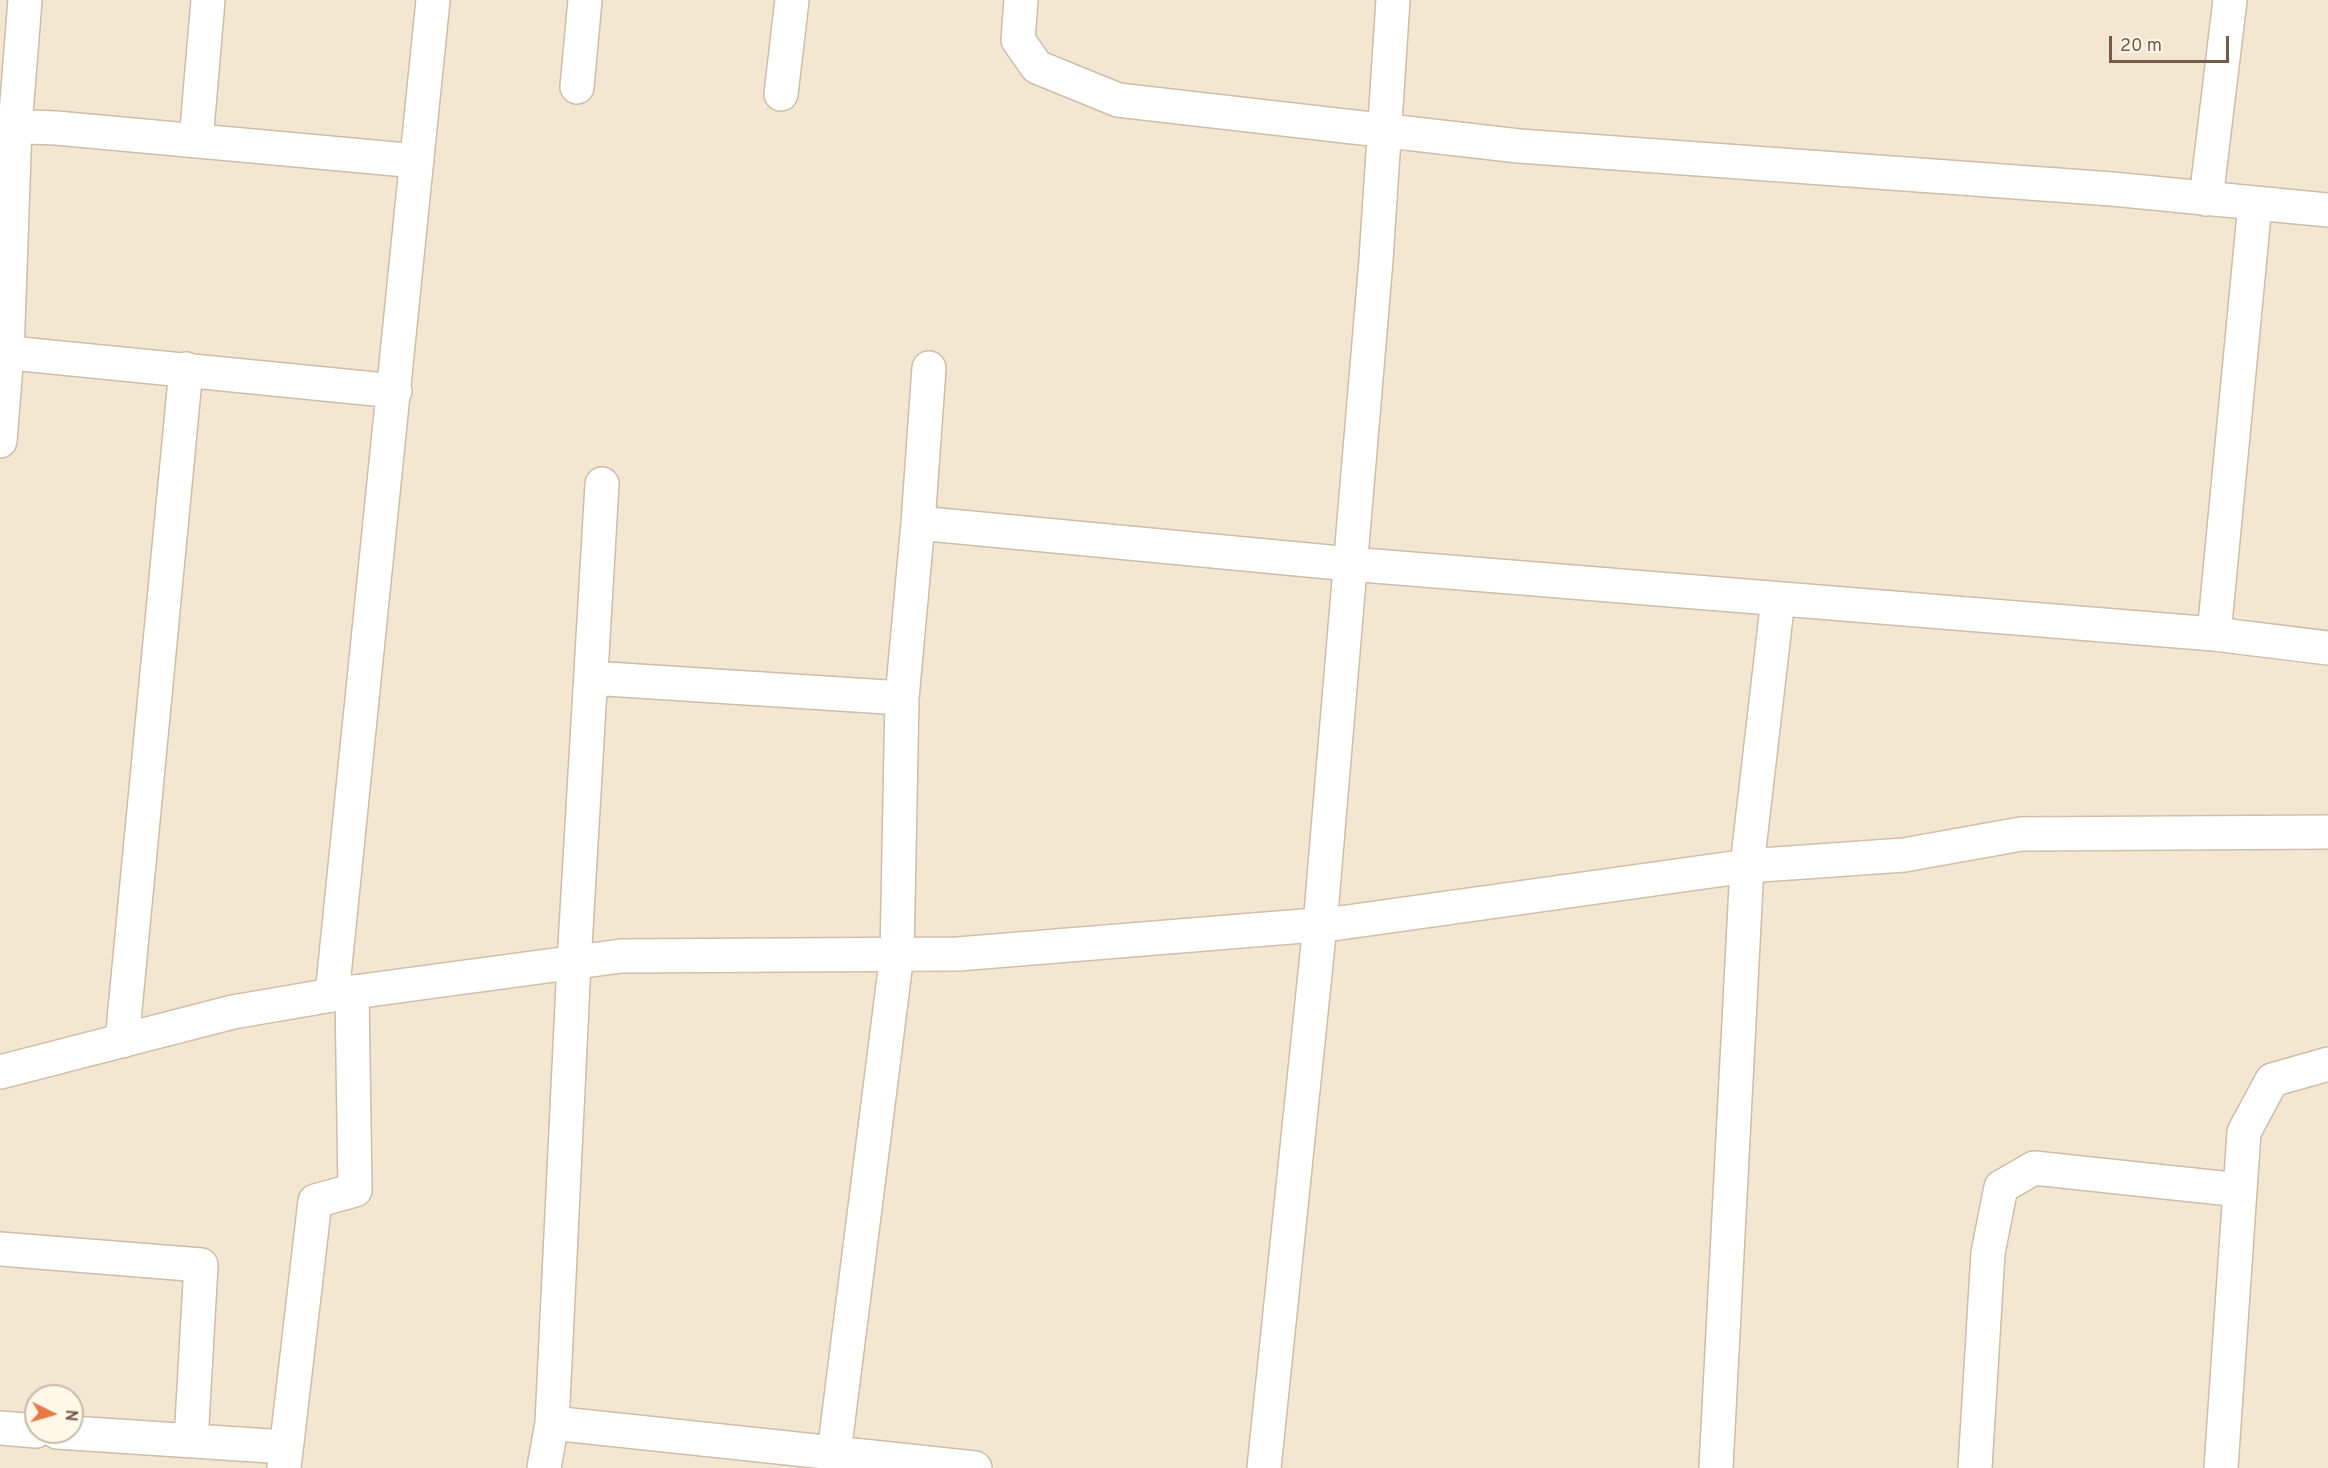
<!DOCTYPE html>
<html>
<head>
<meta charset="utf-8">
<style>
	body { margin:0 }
	#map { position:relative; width:2328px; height:1468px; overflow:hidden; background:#fcf5e2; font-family:Overpass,sans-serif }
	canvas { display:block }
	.north { position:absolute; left:24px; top:1384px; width:60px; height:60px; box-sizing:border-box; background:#fff8e8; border:2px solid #c7baa8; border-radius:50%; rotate:95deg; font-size:16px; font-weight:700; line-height:24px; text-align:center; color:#745c49 }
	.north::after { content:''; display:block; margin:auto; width:21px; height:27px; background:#e77a47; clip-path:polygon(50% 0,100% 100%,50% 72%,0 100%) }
	.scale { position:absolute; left:2109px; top:36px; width:120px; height:27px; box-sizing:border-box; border:3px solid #745c49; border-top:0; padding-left:8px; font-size:18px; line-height:21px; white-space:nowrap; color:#745c49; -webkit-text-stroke:4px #fff8e8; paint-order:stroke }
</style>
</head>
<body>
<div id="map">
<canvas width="2328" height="1468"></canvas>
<div class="north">N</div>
<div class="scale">20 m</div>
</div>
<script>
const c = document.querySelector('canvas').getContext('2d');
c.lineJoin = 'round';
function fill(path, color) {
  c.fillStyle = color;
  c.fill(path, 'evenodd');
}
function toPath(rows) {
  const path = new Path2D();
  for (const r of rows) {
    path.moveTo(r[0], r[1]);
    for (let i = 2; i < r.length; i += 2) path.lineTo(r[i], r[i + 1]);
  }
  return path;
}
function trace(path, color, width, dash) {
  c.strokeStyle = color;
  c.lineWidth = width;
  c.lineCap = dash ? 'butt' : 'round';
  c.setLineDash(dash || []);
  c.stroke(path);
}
const residential = toPath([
	[0,0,2328,0,2328,1468,0,1468],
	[36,1396,72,1396,72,1432,36,1432]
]);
const street = toPath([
	[1021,0,1018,40,1037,67,1118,100,1519,146,2112,189,2328,210],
	[577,87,585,0],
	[781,94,792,0],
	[0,126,56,128,417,161],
	[196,141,208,0],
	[2206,199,2230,0],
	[0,352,395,391],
	[0,441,7,353,15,127,25,0],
	[918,523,1350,564,2214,634,2328,648],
	[2214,634,2255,204],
	[591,678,902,698],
	[332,995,433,0],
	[122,1041,186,369],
	[0,1249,201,1265,191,1441],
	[552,1423,975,1468],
	[0,1428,36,1431],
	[57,1432,285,1447],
	[834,1453,897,954,902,698,918,523,929,368],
	[284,1468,315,1201,355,1190,352,992],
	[544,1468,552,1423,574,963,602,484],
	[1264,1468,1320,925,1376,260,1393,0],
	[1716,1468,1747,866,1778,599],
	[1975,1468,1988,1253,2001,1187,2034,1168,2240,1190],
	[2221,1468,2244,1132,2272,1080,2328,1064]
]);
const secondary = toPath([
	[0,1072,233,1012,332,995,621,956,958,954,1340,923,1747,866,1904,855,2021,834,2328,832]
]);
fill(residential, '#f4e7d1');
trace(street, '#cdbda9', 36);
trace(secondary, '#d2bfa9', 36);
trace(street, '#fff', 33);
trace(secondary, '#fff', 33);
</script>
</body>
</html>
